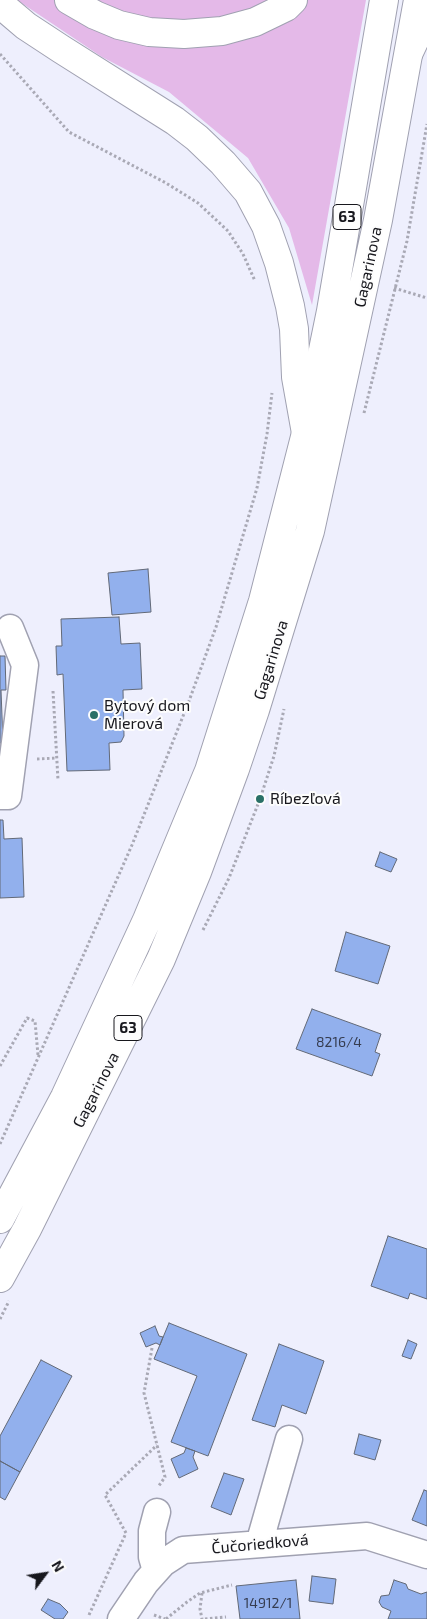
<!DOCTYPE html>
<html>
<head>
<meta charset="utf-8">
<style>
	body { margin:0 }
	#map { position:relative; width:427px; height:1619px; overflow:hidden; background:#eeeffd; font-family:"Exo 2",sans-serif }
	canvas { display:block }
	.north { position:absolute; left:20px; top:1549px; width:50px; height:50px; -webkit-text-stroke:4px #fdfdfd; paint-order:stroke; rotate:59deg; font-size:14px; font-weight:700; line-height:20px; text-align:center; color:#17171d }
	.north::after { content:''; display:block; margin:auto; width:18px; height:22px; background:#17171d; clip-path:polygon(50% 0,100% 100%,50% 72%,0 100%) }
</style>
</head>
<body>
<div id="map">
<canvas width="427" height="1619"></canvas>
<div class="north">N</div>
</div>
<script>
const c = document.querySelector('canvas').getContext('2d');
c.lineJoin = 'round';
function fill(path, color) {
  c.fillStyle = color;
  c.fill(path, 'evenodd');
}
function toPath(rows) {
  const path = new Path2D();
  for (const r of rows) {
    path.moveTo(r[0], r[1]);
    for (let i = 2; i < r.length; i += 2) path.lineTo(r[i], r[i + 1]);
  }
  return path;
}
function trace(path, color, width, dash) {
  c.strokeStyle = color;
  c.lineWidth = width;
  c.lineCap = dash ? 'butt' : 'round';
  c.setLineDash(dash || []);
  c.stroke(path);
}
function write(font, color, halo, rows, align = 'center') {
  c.font = font + ' "Exo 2",sans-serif';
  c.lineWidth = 4;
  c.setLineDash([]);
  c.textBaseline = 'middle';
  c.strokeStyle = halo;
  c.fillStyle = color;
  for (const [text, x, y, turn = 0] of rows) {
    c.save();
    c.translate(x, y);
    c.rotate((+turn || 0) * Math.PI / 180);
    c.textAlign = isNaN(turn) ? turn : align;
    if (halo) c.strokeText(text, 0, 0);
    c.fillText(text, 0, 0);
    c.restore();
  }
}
const green = toPath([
	[17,0,366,0,312,305,289,228,248,158,169,92,102,57]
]);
const building = toPath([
	[148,569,151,612,112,615,108,573,148,569],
	[119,617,121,644,140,643,142,689,123,690,124,736,121,742,109,743,110,770,67,771,63,674,57,675,56,646,62,646,61,619,119,617],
	[0,656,5,656,6,690,1,690,3,743,0,743,0,656],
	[0,820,3,820,4,839,22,838,24,897,0,898,0,820],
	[380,852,397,859,391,872,375,866,380,852],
	[346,932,390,946,378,984,335,971,346,932],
	[312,1009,381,1034,375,1052,380,1054,372,1076,296,1049,312,1009],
	[388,1236,427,1249,427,1299,410,1293,408,1299,371,1286,388,1236],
	[169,1323,247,1354,208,1456,171,1442,197,1376,154,1359,169,1323],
	[155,1326,159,1336,163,1337,160,1345,156,1343,146,1347,140,1333,155,1326],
	[408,1340,417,1344,411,1359,402,1356,408,1340],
	[279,1344,324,1361,306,1414,282,1405,275,1427,252,1420,279,1344],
	[41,1360,72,1376,20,1472,0,1461,0,1436,41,1360],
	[359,1434,381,1440,375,1460,354,1454,359,1434],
	[186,1448,195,1451,193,1457,198,1469,179,1478,171,1459,184,1453,186,1448],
	[0,1461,20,1472,5,1500,0,1497,0,1461],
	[224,1473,244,1479,231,1515,211,1507,224,1473],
	[424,1490,427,1491,427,1526,412,1520,424,1490],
	[312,1576,336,1579,333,1604,309,1601,312,1576],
	[296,1580,300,1619,240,1619,236,1586,296,1580],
	[394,1580,406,1584,408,1589,421,1594,427,1592,427,1619,388,1619,391,1611,382,1607,379,1602,381,1596,389,1595,394,1580],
	[48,1599,60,1604,68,1612,63,1619,55,1619,41,1610,48,1599]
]);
const path = toPath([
	[0,54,69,132,166,183,198,203,228,231,243,254,255,281],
	[394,288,427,298],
	[364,413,407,241,427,124],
	[53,691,58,780],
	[37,759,57,758],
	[203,930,229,878,260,799,274,756,284,709],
	[0,1066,27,1018,35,1021,38,1055],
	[0,1144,132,845,189,701,216,627,257,488,267,434,272,393],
	[0,1319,9,1301],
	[152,1348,144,1393,165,1477,158,1487],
	[126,1533,105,1495,157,1445],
	[202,1593,200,1609,202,1619],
	[89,1615,126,1533],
	[154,1615,165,1619],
	[166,1619,187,1602,200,1593,232,1585],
	[205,1619,226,1617]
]);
const minor = toPath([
	[0,796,8,796,25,665,10,628],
	[259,1544,289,1439],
	[156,1571,152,1557,152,1531,157,1512],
	[121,1619,146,1582,163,1563,183,1550,367,1536,427,1555]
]);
const major = toPath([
	[0,1219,65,1097,147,920,209,771,263,601,306,433,331,311,384,0],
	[0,1278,27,1229,161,959,197,872,235,769,255,710,310,531,378,220,418,0]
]);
const highway = toPath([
	[69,0,95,15,119,25,149,32,184,34,222,31,255,22,286,7,293,0],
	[0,4,26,26,61,49,175,121,197,138,223,163,248,192,266,226,279,263,290,306,294,329,296,377,306,433],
	[409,52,427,14]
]);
const markers = [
	[94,715,5,"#297067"],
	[260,799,5,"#297067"]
];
const numberNames = [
	["8216/4",339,1042],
	["14912/1",268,1603]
];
const shields = [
	[347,217,28],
	[128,1028,28]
];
const shieldNames = [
	["63",347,217],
	["63",128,1028]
];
const streetNames = [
	["Gagarinova",368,267,-78],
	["Gagarinova",271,660,-73],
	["Gagarinova",96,1090,-63],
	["Čučoriedková",260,1544,-5]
];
const poiNames = [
	["Bytový dom",104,706],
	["Mierová",104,724],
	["Ríbezľová",270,799]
];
fill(green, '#e4b9e8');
fill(building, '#92b0ed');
trace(building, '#626977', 1);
trace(minor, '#a0a1b1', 29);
trace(major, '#a0a1b1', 30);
trace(highway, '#a0a1b1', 30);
trace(path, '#a9a9b5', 3, [2.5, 2.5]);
trace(minor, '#fff', 26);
trace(major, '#fff', 28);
trace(highway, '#fff', 28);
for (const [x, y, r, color] of markers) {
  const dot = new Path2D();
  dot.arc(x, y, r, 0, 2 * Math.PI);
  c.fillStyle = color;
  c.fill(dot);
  trace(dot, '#fdfdfd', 2);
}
write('14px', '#363d51', null, numberNames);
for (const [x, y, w] of shields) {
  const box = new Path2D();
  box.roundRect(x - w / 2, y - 12.5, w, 25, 4);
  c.fillStyle = '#fdfdfd';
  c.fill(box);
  trace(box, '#17171d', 1);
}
write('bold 15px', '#17171d', null, shieldNames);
write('16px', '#17171d', '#fdfdfd', streetNames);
write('16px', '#17171d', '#fdfdfd', poiNames, 'left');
</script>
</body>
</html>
